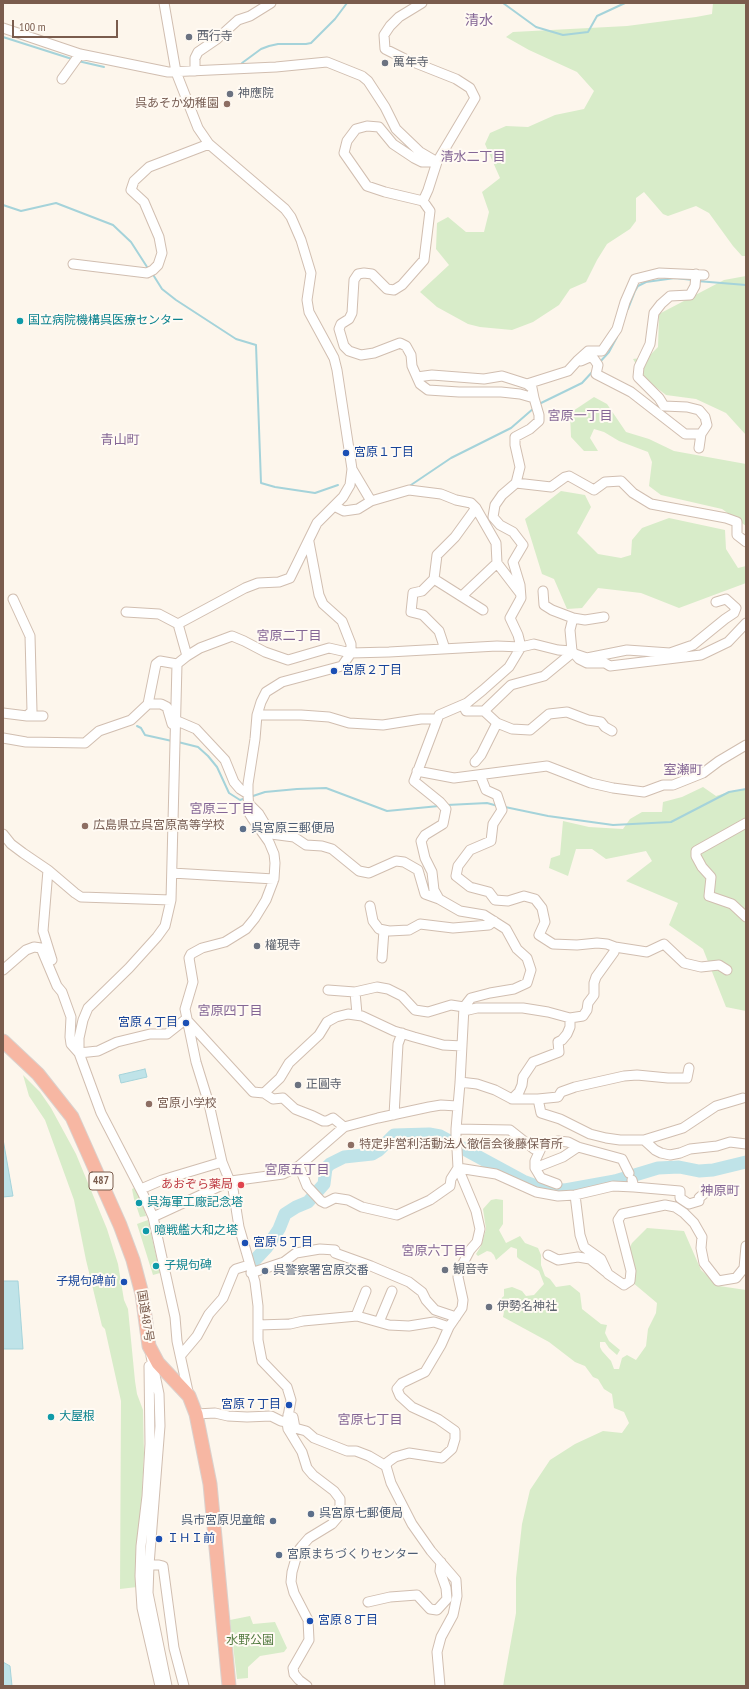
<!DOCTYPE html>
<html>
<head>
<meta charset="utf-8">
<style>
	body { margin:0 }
	#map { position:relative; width:749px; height:1689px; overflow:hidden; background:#fdf6ec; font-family:"PT Sans Narrow",sans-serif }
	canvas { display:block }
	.frame { position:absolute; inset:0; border:4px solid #7a5c4d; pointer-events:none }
	.scale { position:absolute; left:12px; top:20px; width:106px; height:18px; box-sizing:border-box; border:2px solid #7a5c4d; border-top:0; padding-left:5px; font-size:12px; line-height:14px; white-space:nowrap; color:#7a5c4d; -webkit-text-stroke:3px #fffaf3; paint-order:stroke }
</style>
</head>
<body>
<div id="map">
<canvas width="749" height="1689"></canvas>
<div class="frame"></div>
<div class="scale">100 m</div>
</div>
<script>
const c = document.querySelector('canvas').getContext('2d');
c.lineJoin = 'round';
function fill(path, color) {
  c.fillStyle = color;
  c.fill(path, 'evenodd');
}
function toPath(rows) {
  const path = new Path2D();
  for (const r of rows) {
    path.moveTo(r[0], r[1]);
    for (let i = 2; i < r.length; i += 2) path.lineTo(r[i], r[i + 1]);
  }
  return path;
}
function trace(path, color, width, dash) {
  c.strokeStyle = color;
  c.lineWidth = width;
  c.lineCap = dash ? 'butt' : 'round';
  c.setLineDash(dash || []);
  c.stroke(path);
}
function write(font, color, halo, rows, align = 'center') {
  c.font = font + ' "PT Sans Narrow","Noto Sans JP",sans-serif';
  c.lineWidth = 4;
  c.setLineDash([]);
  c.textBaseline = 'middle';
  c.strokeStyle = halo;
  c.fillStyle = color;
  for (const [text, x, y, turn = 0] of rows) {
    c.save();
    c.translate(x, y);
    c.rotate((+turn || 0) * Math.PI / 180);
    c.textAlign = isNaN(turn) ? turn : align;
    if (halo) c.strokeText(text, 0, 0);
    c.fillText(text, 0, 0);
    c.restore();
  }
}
const green = toPath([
	[713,3,746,3,746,256,742,256,733,246,709,213,696,206,668,216,663,214,644,192,636,198,636,221,630,229,607,244,597,260,586,282,570,289,559,305,533,322,512,330,480,327,468,324,437,307,420,292,449,265,436,249,437,223,448,217,466,232,484,232,489,212,482,192,500,178,485,144,490,133,506,126,528,127,555,115,584,109,594,91,577,72,529,50,506,37,513,32,627,26,696,17,712,14],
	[746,276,746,435,726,413,696,399,666,395,645,379,633,359,648,357,658,347,659,314,724,280],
	[594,397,607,404,626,432,649,439,674,451,746,464,746,526,722,509,661,495,649,486,652,462,648,452,619,441,604,432,594,429,590,438,598,451,584,451,571,437,570,413],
	[561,491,585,495,591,507,577,533,598,554,621,558,631,555,632,540,642,528,669,518,725,530,726,549,738,568,746,566,746,583,679,608,641,593,598,588,582,608,567,609,554,579,542,574,525,519],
	[703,787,716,796,735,790,746,790,746,1011,726,1007,703,949,669,925,678,903,626,881,652,861,646,851,606,859,592,849,576,849,568,876,549,868,551,858,560,855,563,821,589,827,623,829,630,819,642,812,662,812,663,802,682,797],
	[23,1075,40,1092,51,1108,76,1154,107,1229,118,1264,124,1300,128,1309,135,1381,137,1394,143,1410,144,1454,137,1587,120,1589,121,1401,105,1329,102,1326,86,1260,74,1200,45,1120,29,1096],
	[134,1188,142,1200,146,1216,140,1217,134,1199,132,1189],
	[496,1199,503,1200,503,1224,499,1230,506,1243,520,1236,525,1243,538,1248,541,1255,541,1265,545,1276,550,1279,556,1287,570,1285,580,1293,582,1309,601,1324,607,1325,605,1333,609,1341,620,1350,617,1355,609,1348,605,1342,600,1342,600,1347,602,1351,611,1361,614,1369,619,1369,622,1358,627,1355,636,1360,646,1346,648,1329,656,1313,657,1303,632,1282,625,1257,632,1243,647,1228,684,1231,701,1270,719,1286,746,1290,746,1686,503,1686,516,1613,516,1578,522,1524,530,1490,550,1460,575,1444,603,1431,622,1433,629,1423,624,1412,614,1408,612,1394,604,1389,598,1379,593,1377,585,1366,575,1362,549,1342,503,1317,504,1312,500,1309,498,1301,504,1296,504,1289,512,1287,522,1291,526,1296,534,1295,544,1284,539,1271,519,1259,517,1257,517,1249,511,1247,496,1260,494,1255,491,1252,487,1251,478,1256,476,1254,481,1246,486,1229,483,1209,491,1200],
	[148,1220,160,1273,153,1275,137,1224],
	[250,1616,253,1624,275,1622,287,1648,284,1652,260,1656,248,1667,248,1678,237,1679,230,1620]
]);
const water = toPath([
	[145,1069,147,1077,121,1083,119,1075,145,1069],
	[3,1139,13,1196,3,1197,3,1139],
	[3,1281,18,1281,23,1349,3,1349,3,1281],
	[3,1662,10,1666,12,1686,3,1686,3,1662]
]);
const stream = toPath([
	[503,3,536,27,563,35,588,32,597,16,625,3],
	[3,37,72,59],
	[78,61,104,67],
	[242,63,261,49,269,46,278,44,306,44,311,43,335,19,347,3],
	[3,205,21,211,56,203,113,225,131,242,149,270],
	[152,273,162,289,176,300,236,339,256,345,261,483,275,487,315,493,338,485],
	[697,281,746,285],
	[628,309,635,291,638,286,646,282,675,278,693,280],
	[599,363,609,352,617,337],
	[539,404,582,383,594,370],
	[408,487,451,458,511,428,534,408],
	[137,726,141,728,145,735,172,741],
	[178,742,198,747,208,756,217,767,229,793,240,800,246,798],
	[250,797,265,792,297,789,326,788,387,811,439,806],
	[447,805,487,803,498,806],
	[505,807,548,816,613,825,671,822,729,792,746,789]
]);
const river = toPath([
	[253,1262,267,1247,279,1229,285,1214,296,1207,308,1202,324,1184,326,1168,330,1164,344,1157,372,1154,379,1150,394,1135,429,1134,440,1136,523,1181,539,1187,551,1189,565,1190,615,1181,658,1168,679,1167,699,1171,713,1170,746,1162]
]);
const minor = toPath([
	[3,28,80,54,168,72,276,67,327,62,362,76,368,81,385,107,396,129,420,152,437,162,475,98,470,88,456,79,403,58,385,49,384,35,390,26,399,17,422,3],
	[195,71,195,58,198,52,217,39,238,20,250,16,271,3],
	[62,79,80,54],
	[423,201,428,190,437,162,422,162,414,158,393,144,379,127,367,126,356,129,347,141,344,153,367,186,385,192,423,201,430,211,424,260,402,285,394,290,387,289,372,274,364,273,358,274,354,280,352,313,349,319,341,324,339,329,344,346,349,351,361,355,374,353,400,343,406,346,411,355,412,366,420,384,428,390,459,392,501,392,520,394,534,398,539,415,539,421,530,429,515,437,515,445,520,467,516,483,502,495,495,505,493,517,500,525,513,532,523,545,513,562,520,585,521,598,510,618,518,635,521,647,509,667,483,690,467,703,439,715,414,781,440,802,446,809,443,824,425,835,421,841,425,858,432,872,434,890,439,899],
	[73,264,147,273,153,270,158,265,162,253,159,237,144,202,131,190,134,181,149,167,209,144],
	[696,274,695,286,690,295,670,296,661,304,654,313,650,344,639,367,638,377,659,398,664,406,687,407,699,410,705,417,707,425,701,434,699,448],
	[581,361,590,357,594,359,598,365,596,374,631,392,685,434,701,434],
	[417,377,432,375,484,379,502,376,527,384,532,388,534,398],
	[527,384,568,371,578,360,588,351,602,351,617,329,625,302,635,279,659,273,704,275],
	[352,469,371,501],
	[516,483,551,487,565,477,569,476,594,490,605,482,621,481,633,493,651,504,726,518,737,522,737,535,746,542],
	[334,506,344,511,358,509,371,501,409,490,441,494,456,500,471,503,476,508,496,543,497,563,520,593],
	[434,579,483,610],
	[543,591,544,605,552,610,573,618],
	[462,596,497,563],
	[126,612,159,614,178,624],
	[445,649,439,631,423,615,411,612,413,593,422,591,434,579,437,555,455,537,476,508],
	[572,651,570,630,573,618,585,620,604,617],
	[187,656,200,648,232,636,244,641,265,652,288,660,329,648,351,653,389,652,497,646,521,647,534,644,558,650,572,651,579,659,587,663,605,663,610,666,701,655,728,642,746,623],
	[177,664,171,900,165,926,157,937,129,968,88,1008,83,1020,79,1038,79,1053,101,1113,143,1194,153,1217,175,1317,177,1341,189,1396],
	[148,704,161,704,167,707,172,724],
	[463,705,466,711,484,711,511,685,544,676,572,653,587,658,627,650,670,653,693,645,725,619,734,613,736,608,726,599,716,602],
	[484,711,497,723,512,729,530,730,549,714,567,712,588,720,601,722,605,727,612,731],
	[3,713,27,716,32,711,30,636,13,599],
	[257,715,301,715,329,717,349,723,383,725,421,719,437,719],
	[27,716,43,716],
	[175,720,196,729,225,760,234,782,240,789,248,794],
	[3,738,26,742,85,743,99,731,131,720,148,704,156,664,160,661,177,664,187,656,178,624,245,588,258,583,279,582,290,578,317,523,343,497,350,485,352,469,337,370,334,358,309,312,307,300,311,273,301,240,291,217,285,209,209,144,198,128,176,72,164,3],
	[475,762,481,755,497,723],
	[417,771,454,778,547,766,591,783,613,788,644,792,663,785,673,785,703,773,719,761,746,745],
	[480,775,486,790,497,795,502,810,493,824,491,841,470,850,458,866,456,876,470,887,489,892,495,900,508,901,524,896,535,899,542,908,545,922,539,935,553,944,577,945,597,943,607,944,615,947,647,952,664,944,684,963,701,967,719,965,727,970],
	[249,804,259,814,271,834,294,837,306,845,322,846,332,849,359,871,369,873,396,861,404,862,418,870,425,894,439,899,460,911,484,915,506,929,517,949,527,958,531,970,527,983,514,989,490,993,471,998,464,1007,460,1083,456,1129],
	[746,823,696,851,696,856,702,867,711,877,709,896,732,904,746,917],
	[3,834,11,844,23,853,48,870,75,893,81,897,171,900],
	[48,870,43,931,52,960],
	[172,873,274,879],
	[370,906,373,921,379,929,389,931,409,930,420,924,453,928,489,925,494,921],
	[382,958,384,930],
	[3,970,26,950,34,947,41,948,57,986,62,992,71,1017,70,1037,71,1044,79,1053,98,1051,117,1042,150,1034,167,1034,186,1019],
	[328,990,355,992,377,987,388,989,402,996,415,1010,428,1012,451,1005,464,1007],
	[355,992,357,1014],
	[464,1011,477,1008,523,1008,548,1012,570,1018,583,1016,587,1010,588,1003,594,995,594,983,596,977,614,952,615,947],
	[186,1019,253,1092,264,1093,273,1099,283,1098,295,1109,313,1116,323,1121,327,1121,333,1118,344,1127],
	[460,1082,477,1084,495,1090,512,1099,538,1099,558,1097,561,1092,575,1087,624,1076,637,1075,668,1078,687,1078,689,1068],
	[264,1093,280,1078,289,1063,319,1035,327,1022,336,1017,348,1014,362,1016,394,1031,414,1037,443,1045,462,1046],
	[512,1099,519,1092,522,1085,523,1077,533,1062,559,1052,558,1042,562,1040,567,1034,570,1027,570,1018],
	[538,1099,541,1113,560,1119,590,1134,606,1138,620,1140,644,1140,655,1150,661,1153,670,1155,680,1153,690,1149,717,1146,730,1142,746,1144],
	[394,1115,398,1044,402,1033],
	[456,1140,456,1129,510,1130,534,1149,558,1141,568,1142,578,1147,622,1159,629,1173],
	[644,1140,683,1128,716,1106,743,1098],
	[542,1146,535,1161,535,1168,541,1178,557,1184],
	[299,1166,307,1186,321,1201,325,1203,335,1198,348,1200,362,1207,397,1215,430,1200,450,1186,451,1179,458,1168,457,1149],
	[535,1168,563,1157,578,1147],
	[634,1187,680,1191,680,1198,689,1204,699,1201,699,1198,707,1191],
	[141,1189,162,1180,222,1162],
	[575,1195,580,1235,584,1247,601,1259,608,1274,624,1285,630,1281,631,1271,618,1220,622,1214,665,1205,675,1207,684,1213,694,1223,702,1237,701,1248,704,1263,718,1281,736,1278,744,1268,746,1246],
	[153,1217,231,1181,283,1174,299,1166,344,1127,378,1118,429,1107,441,1105,457,1106],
	[335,1253,371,1266,409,1282,422,1292,426,1300,435,1310,456,1317],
	[548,1255,558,1260,578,1257,590,1259,606,1272],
	[251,1273,284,1262,296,1253,320,1249,335,1250],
	[356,1316,366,1291],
	[379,1322,392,1291],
	[258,1325,290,1324,303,1321,357,1316,389,1325,409,1326,434,1322,449,1327],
	[181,1355,197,1336,209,1314,223,1298,234,1271,236,1269,249,1265],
	[151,1356,159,1394,160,1426,149,1565,148,1593,167,1686],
	[149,1366,150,1444,147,1496,141,1546,140,1576,142,1608,160,1686],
	[196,1414,215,1413,228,1416,247,1417,271,1416,281,1421,287,1422],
	[288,1415,293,1417,295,1428,306,1431,314,1438,347,1451,356,1451,369,1456,386,1466],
	[144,1565,159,1565,163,1566,174,1648,184,1686],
	[368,1602,390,1597,417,1595,430,1609,437,1610,447,1599,446,1588,440,1571,441,1562],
	[307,1686,299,1680,294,1674,293,1668,309,1640,308,1620,294,1593,291,1582,292,1572,298,1551,302,1546,309,1538,332,1524,338,1517,340,1510,340,1499,334,1491,313,1475,307,1468,302,1452,288,1429,287,1422,291,1400,287,1387,262,1361,258,1340,258,1306,255,1282,239,1227,233,1189,222,1162,209,1104,196,1062,185,1009,193,982,189,958,191,954,202,948,225,942,246,929,255,918,266,900,274,879,275,863,274,854,269,842,252,818,249,813,248,794,248,784,255,739,257,715,261,702,266,692,282,682,342,666,351,653,351,644,342,621,323,604,319,595,309,542],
	[440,1686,437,1652,441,1637,453,1615,457,1596,456,1580,431,1551,412,1524,391,1483,386,1466,388,1462,395,1457,409,1453,442,1458,452,1449,455,1439,455,1431,438,1419,412,1407,400,1396,397,1389,402,1383,425,1372,441,1345,449,1327,462,1308,463,1300,458,1277,460,1269,470,1250,477,1242,480,1229,476,1211,458,1168,496,1174,536,1192,558,1196,575,1195,613,1186,634,1187,632,1180]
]);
const highway = toPath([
	[3,1041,38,1074,72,1117,120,1225,133,1260,142,1294,149,1346,158,1363,189,1396,196,1414,210,1484,229,1686]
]);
const markers = [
	[189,37,4,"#6b7280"],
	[385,63,4,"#6b7280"],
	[230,94,4,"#6b7280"],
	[227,104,4,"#8d6e63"],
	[20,321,4,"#0f9aa8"],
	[346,453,4,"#1a4fb4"],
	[334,671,4,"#1a4fb4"],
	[85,826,4,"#8d6e63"],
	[243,829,4,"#5c6f8a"],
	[257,946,4,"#6b7280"],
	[186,1023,4,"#1a4fb4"],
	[298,1085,4,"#6b7280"],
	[149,1104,4,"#8d6e63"],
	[351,1145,4,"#8d6e63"],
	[241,1185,4,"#e0444e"],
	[139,1203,4,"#0f9aa8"],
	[146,1231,4,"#0f9aa8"],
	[245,1243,4,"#1a4fb4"],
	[156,1266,4,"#0f9aa8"],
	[445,1270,4,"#6b7280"],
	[265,1271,4,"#5c6f8a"],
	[124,1282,4,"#1a4fb4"],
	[489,1307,4,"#6b7280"],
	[289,1405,4,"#1a4fb4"],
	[51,1417,4,"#0f9aa8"],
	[311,1514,4,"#5c6f8a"],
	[273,1521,4,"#5c6f8a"],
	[159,1539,4,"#1a4fb4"],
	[279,1555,4,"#5c6f8a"],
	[310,1621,4,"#1a4fb4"]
];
const shields = [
	[101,1181,24]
];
const shieldNames = [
	["487",101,1181]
];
const worshipNames = [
	["西行寺",197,37],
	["萬年寺",393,63],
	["神應院",238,94],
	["權現寺",265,946],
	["正圓寺",306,1085],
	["観音寺",453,1270],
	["伊勢名神社",497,1307]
];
const educationNames = [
	["呉あそか幼稚園",219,104,"right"],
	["広島県立呉宮原高等学校",93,826],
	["宮原小学校",157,1104],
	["特定非営利活動法人徹信会後藤保育所",359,1145]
];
const cultureNames = [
	["国立病院機構呉医療センター",28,321],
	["呉海軍工廠記念塔",147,1203],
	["噫戦艦大和之塔",154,1231],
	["子規句碑",164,1266],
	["大屋根",59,1417]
];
const transitNames = [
	["宮原１丁目",354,453],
	["宮原２丁目",342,671],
	["宮原４丁目",178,1023,"right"],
	["宮原５丁目",253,1243],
	["子規句碑前",116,1282,"right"],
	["宮原７丁目",281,1405,"right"],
	["ＩＨＩ前",167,1539],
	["宮原８丁目",318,1621]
];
const serviceNames = [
	["呉宮原三郵便局",251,829],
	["呉警察署宮原交番",273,1271],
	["呉宮原七郵便局",319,1514],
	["呉市宮原児童館",265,1521,"right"],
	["宮原まちづくりセンター",287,1555]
];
const healthNames = [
	["あおぞら薬局",233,1185]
];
const streetNames = [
	["国道487号",145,1316,81]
];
const parkNames = [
	["水野公園",250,1641]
];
const neighbourhoodNames = [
	["清水二丁目",473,157],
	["宮原一丁目",580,416],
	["青山町",120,440],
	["宮原二丁目",289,636],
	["室瀬町",683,770],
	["宮原三丁目",222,809],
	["宮原四丁目",230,1011],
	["宮原五丁目",297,1170],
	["神原町",720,1191],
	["宮原六丁目",434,1251],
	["宮原七丁目",370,1420]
];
const quarterNames = [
	["清水",479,21]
];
fill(green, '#d8ecc9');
fill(water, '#bfe3e8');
trace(water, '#a5d3da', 1);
trace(stream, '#a5d3da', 2);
trace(river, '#bfe3e8', 13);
trace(minor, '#d1beb0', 11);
trace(highway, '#dad1cd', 15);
trace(minor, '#fff', 9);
trace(highway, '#f7b7a3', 13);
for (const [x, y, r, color] of markers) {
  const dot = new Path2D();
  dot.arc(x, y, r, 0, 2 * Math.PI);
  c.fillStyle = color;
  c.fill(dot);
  trace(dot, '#fffaf3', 1.5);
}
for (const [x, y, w] of shields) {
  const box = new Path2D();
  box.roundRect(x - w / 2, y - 9, w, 18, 3);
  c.fillStyle = '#fffaf3';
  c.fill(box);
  trace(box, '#7a5c4d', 1);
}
write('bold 11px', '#7a5c4d', null, shieldNames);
write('12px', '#5b616d', '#fffaf3', worshipNames, 'left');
write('12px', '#785e54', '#fffaf3', educationNames, 'left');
write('12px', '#0d838f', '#fffaf3', cultureNames, 'left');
write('12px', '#164399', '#fffaf3', transitNames, 'left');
write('12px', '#4e5e75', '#fffaf3', serviceNames, 'left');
write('12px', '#be3a42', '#fffaf3', healthNames, 'right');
write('12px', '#7a5c4d', '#fffaf3', streetNames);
write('12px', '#537a41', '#fffaf3', parkNames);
write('13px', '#846695', '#fffaf3', neighbourhoodNames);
write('14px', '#846695', '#fffaf3', quarterNames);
</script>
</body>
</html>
